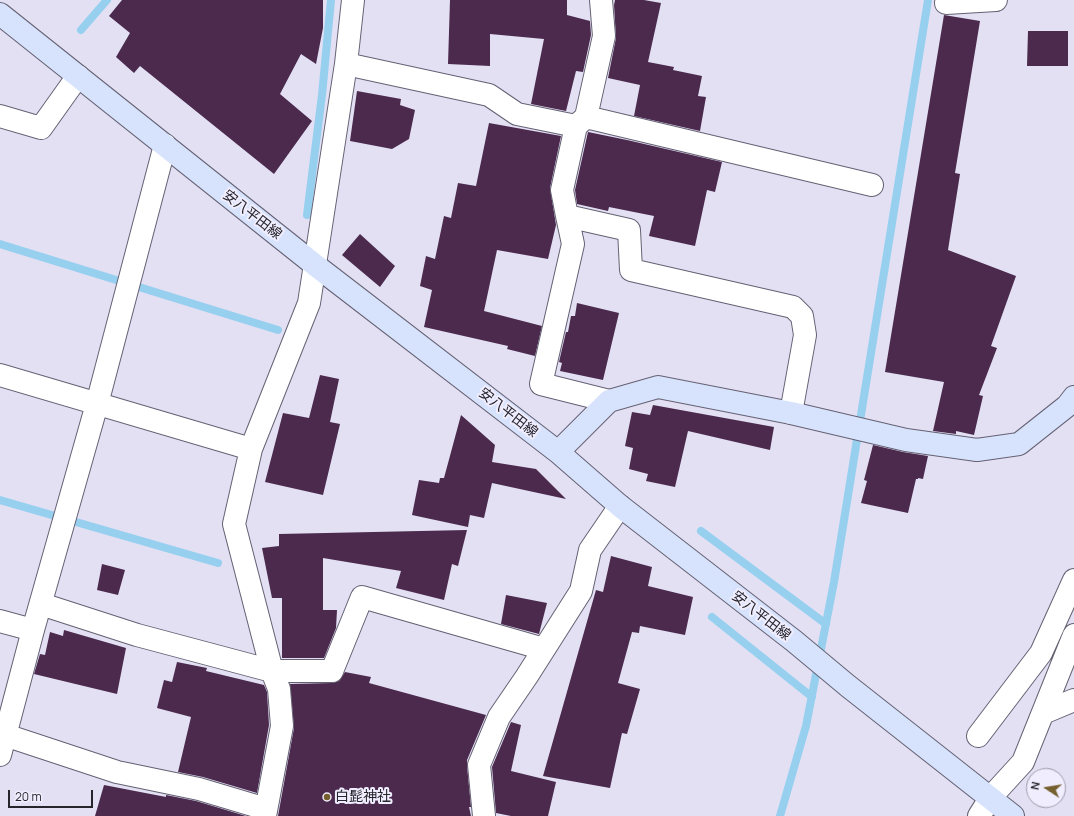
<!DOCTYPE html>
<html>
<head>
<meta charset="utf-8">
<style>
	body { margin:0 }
	#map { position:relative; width:1074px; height:816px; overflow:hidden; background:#e3e0f4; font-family:Manrope,sans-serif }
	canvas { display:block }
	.north { position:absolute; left:1026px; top:768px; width:40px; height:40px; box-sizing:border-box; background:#f0edfe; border:1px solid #9f9daa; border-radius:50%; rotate:282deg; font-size:11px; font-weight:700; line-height:16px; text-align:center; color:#26252c }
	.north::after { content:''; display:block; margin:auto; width:14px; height:18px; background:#765f2f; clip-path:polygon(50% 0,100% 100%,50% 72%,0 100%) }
	.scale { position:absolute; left:8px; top:790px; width:85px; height:18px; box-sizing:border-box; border:2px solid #26252c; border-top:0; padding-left:5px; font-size:12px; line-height:14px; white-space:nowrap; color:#26252c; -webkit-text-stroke:3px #f0edfe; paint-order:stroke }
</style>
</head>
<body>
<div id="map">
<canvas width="1074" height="816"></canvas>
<div class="north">N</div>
<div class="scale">20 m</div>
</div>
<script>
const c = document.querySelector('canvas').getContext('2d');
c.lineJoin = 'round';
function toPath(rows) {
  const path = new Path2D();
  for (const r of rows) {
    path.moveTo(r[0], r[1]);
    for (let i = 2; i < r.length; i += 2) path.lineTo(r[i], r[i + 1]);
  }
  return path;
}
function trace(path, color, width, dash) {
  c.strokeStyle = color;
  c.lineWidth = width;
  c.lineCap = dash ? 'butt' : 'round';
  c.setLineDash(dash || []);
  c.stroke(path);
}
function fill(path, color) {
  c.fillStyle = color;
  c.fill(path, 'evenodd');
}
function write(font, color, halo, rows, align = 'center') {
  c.font = font + ' Manrope,"Noto Sans JP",sans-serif';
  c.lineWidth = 4;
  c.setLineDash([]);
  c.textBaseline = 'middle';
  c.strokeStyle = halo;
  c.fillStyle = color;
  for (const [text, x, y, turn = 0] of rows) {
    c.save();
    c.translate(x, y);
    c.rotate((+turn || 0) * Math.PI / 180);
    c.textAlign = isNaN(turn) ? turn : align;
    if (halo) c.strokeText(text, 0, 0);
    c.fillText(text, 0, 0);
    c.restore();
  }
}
const stream = toPath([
	[81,30,107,0],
	[307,215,322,95,331,0],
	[0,244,278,330],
	[0,500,218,563],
	[701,531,826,624],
	[712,617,812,697],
	[780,816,806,726,834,582,928,0]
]);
const building = toPath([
	[122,0,323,0,323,28,316,64,301,54,280,94,312,121,274,174,140,66,134,73,116,57,130,33,109,16],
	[450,0,567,0,567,15,590,21,591,35,583,72,576,71,566,111,531,104,544,39,490,34,490,66,448,64],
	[615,0,644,0,661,3,648,62,674,67,673,70,702,76,698,96,706,97,700,131,634,116,640,85,608,78,616,38,614,5],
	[944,15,980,21,955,173,960,174,948,250,1016,276,991,346,997,348,979,395,983,396,974,435,956,431,956,434,933,431,944,382,885,372],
	[1028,31,1068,31,1068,66,1027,66],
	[357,91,401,99,400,105,415,110,409,139,392,149,350,141],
	[489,123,561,136,550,188,556,225,548,259,497,250,484,311,542,326,535,356,507,349,508,346,424,327,432,290,420,286,426,256,435,259,444,216,451,218,458,183,476,186],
	[588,132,627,140,722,162,715,192,707,190,695,246,649,236,654,216,609,207,608,211,577,204,575,190],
	[360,234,395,266,380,287,342,255],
	[577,303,619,313,603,380,560,371,562,363,559,362,566,332,568,332,571,316,575,316],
	[320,375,339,379,330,422,340,424,323,495,265,482,283,413,309,418],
	[653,405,774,427,770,450,688,431,675,487,646,481,648,474,629,469,633,448,625,446,632,412,650,415],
	[461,415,495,445,492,462,536,469,566,499,492,483,484,518,470,515,468,527,412,515,419,480,439,483,440,478,444,478],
	[873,445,903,452,928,456,923,479,918,478,918,479,916,479,908,513,861,503,867,481,864,480],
	[467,530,458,566,452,564,444,600,396,588,401,571,323,558,323,610,337,610,336,628,324,658,282,658,282,598,272,598,262,548,279,546,279,534],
	[611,556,652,567,648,586,693,597,685,635,640,626,639,633,632,632,618,683,640,689,627,734,622,733,610,788,543,776,596,590,603,592],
	[102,564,125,570,118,595,97,590],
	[506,595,547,603,539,634,501,624],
	[64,630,126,648,117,694,34,674,40,654,45,655,50,632,63,636],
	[177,662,207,668,206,671,264,685,267,692,269,725,257,793,203,777,178,772,191,717,157,708,164,680,172,682],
	[345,672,371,677,369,683,486,715,467,760,467,766,471,807,469,807,471,816,278,816,294,728,290,684,332,683,339,681],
	[511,722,521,725,511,771,556,782,548,816,511,816,496,813,492,767],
	[104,785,166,797,166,795,196,801,246,816,95,816]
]);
const street = toPath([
	[601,0,604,36,586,117,576,126,562,190,567,216,629,230,631,270,793,307,802,316,805,335,791,413],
	[946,3,996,0],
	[346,64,489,95,517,114,576,126],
	[0,116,41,128,78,76],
	[586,117,872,185],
	[567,216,573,244,541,384,609,401],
	[0,375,251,449],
	[41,604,137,635,272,671,234,524,251,449,309,303,346,64,353,0],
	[0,621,33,630],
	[1043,713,1074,700],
	[5,735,117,772,199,789,266,809],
	[978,736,1041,653,1074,580],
	[0,755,33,630,97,404,165,145],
	[265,816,282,726,279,689,272,671,332,671,362,597,544,649],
	[484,816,479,765,499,717,527,676,581,591,590,550,620,506],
	[979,816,991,797,1023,762,1074,635]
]);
const secondary = toPath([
	[0,14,315,265,558,452,620,506,794,641,848,686,1013,816],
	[558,452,609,401,658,387,791,413,906,440,977,450,1019,444,1067,406,1074,397]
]);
const markers = [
	[327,797,4,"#765f2f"]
];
const streetNames = [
	["安八平田線",252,215,38],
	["安八平田線",508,413,38],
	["安八平田線",761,616,38]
];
const poiNames = [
	["白髭神社",335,797]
];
trace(stream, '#97cfef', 8);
fill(building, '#4b2a4e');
trace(street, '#656173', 24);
trace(secondary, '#656173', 24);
trace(street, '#fff', 22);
trace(secondary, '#d7e3fc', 22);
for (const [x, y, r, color] of markers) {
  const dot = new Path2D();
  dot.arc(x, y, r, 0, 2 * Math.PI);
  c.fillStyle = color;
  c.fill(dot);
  trace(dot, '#f0edfe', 1.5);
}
write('14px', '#26252c', '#f0edfe', streetNames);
write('14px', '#26252c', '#f0edfe', poiNames, 'left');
</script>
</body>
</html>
